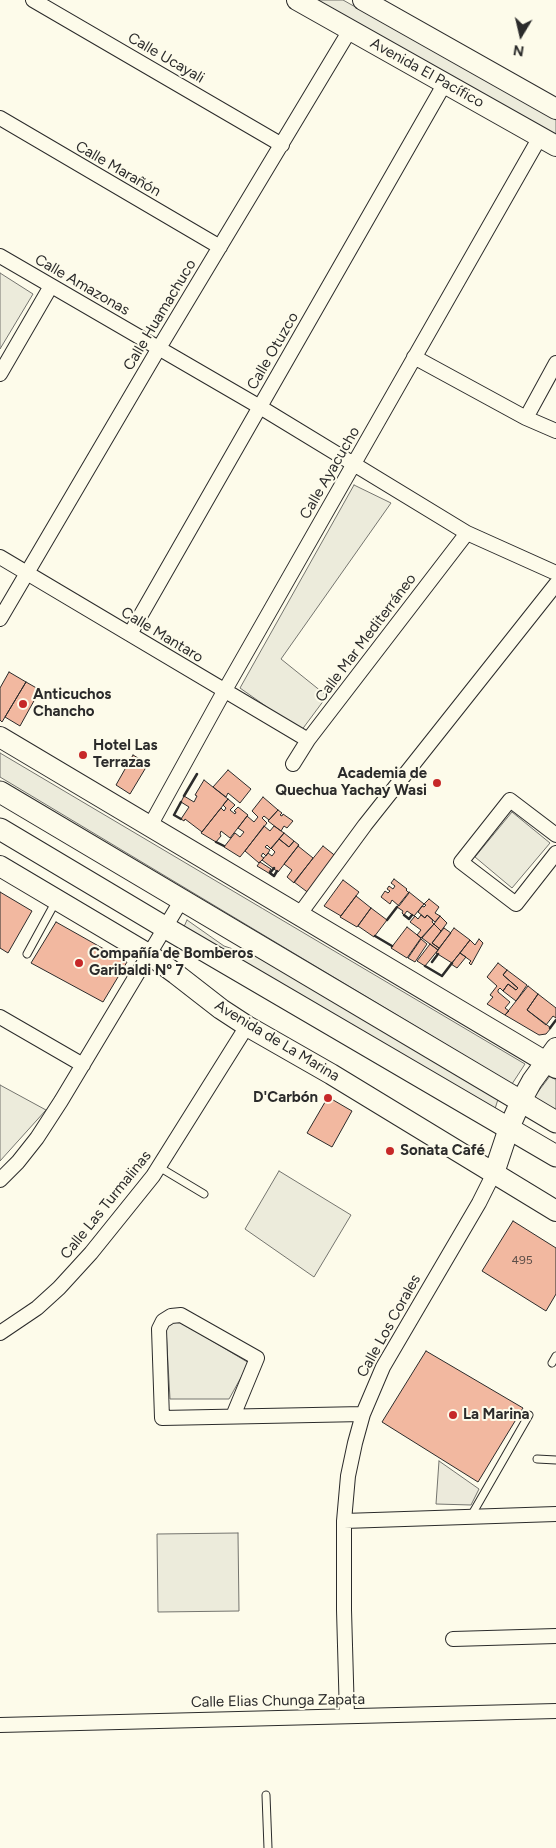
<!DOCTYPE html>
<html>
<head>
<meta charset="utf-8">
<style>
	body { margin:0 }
	#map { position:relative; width:556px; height:1848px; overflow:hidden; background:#fdfbea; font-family:Figtree,sans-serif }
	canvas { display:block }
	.north { position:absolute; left:496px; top:10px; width:50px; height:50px; -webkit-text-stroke:4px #fdfbea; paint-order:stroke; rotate:189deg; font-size:14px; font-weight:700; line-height:20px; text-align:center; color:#2b2b2b }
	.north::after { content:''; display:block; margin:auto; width:18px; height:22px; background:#2b2b2b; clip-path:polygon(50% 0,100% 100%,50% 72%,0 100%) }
</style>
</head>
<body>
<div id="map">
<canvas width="556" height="1848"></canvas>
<div class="north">N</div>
</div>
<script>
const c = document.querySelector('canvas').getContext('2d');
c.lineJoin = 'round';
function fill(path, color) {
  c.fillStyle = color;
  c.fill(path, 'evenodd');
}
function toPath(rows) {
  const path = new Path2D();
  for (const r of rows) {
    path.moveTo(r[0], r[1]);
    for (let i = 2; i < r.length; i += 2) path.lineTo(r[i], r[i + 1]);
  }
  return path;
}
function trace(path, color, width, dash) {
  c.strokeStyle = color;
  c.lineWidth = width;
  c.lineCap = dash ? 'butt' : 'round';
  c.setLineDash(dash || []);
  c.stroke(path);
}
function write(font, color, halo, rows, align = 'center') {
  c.font = font + ' Figtree,sans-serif';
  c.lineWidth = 4;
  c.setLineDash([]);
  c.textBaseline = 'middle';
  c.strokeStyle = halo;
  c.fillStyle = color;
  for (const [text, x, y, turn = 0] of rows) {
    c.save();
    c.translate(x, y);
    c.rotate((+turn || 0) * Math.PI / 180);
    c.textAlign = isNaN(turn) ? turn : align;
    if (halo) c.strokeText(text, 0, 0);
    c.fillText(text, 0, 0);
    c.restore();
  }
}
const green = toPath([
	[304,0,343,0,556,120,556,142,304,0],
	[0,273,33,294,0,349,0,273],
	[354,485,391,503,281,659,327,696,301,731,240,688,354,485],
	[0,753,525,1064,512,1084,0,777,0,753],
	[512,812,550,843,512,888,475,857,512,812],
	[187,920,224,946,257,957,499,1096,494,1112,183,929,187,920],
	[550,1076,556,1080,556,1110,534,1097,550,1076],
	[0,1085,46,1110,0,1161,0,1085],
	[279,1171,351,1215,314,1277,245,1229,279,1171],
	[177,1320,249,1363,229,1399,170,1399,166,1328,177,1320],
	[238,1533,239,1611,158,1612,157,1534,238,1533]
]);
const parking = toPath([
	[439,1461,479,1489,471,1505,436,1504,439,1461]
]);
const building = toPath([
	[9,672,26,682,2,722,0,720,0,688,9,672],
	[26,682,40,690,20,726,5,717,26,682],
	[133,755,148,764,130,794,116,785,133,755],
	[228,770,251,789,240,803,228,793,226,797,213,787,228,770],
	[204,780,228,799,202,832,185,819,184,821,181,819,189,807,181,802,184,796,194,802,197,796,195,795,204,780],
	[263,797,278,810,269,820,264,816,262,818,267,823,240,857,224,847,235,833,240,837,244,832,238,828,247,816,254,822,258,817,252,811,263,797],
	[228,799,235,805,230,810,235,814,236,812,234,811,238,807,248,815,230,838,221,831,220,834,221,836,216,842,201,833,221,808,224,811,226,808,223,805,228,799],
	[278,810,282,813,280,815,282,816,283,814,293,821,287,828,284,826,281,831,268,821,278,810],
	[264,826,270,831,274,826,284,833,271,849,267,845,265,847,270,850,266,856,263,853,261,856,264,858,259,863,245,851,264,826],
	[284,833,294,841,289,847,279,839,284,833],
	[279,839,289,847,294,841,299,845,278,872,262,860,268,853,272,856,275,852,271,848,279,839],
	[298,846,313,858,294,883,287,877,292,870,284,864,298,846],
	[323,846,338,858,310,894,294,882,323,846],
	[260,862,271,869,269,872,272,875,257,866,260,862],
	[394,879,407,889,406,890,409,893,399,906,392,900,390,904,381,897,385,891,388,893,390,891,387,889,389,886,393,889,395,886,391,883,394,879],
	[343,880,359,892,341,916,324,906,343,880],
	[0,892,32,911,8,953,0,948,0,892],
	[409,892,424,904,414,916,407,911,404,915,402,913,403,911,397,907,409,892],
	[356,896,371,908,357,927,340,917,356,896],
	[429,899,439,907,435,913,440,916,435,922,427,915,425,918,418,912,422,906,424,907,426,905,424,904,429,899],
	[371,908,387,920,374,937,358,926,371,908],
	[421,915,425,918,427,915,433,920,432,922,434,924,421,938,417,935,421,930,410,922,415,916,418,919,421,915],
	[440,916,447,923,441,931,434,924,440,916],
	[56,922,127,962,103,1002,31,963,56,922],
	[434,924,441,931,432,943,439,948,438,950,422,938,434,924],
	[407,927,421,938,407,958,391,948,407,927],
	[444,928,451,933,439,948,432,943,444,928],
	[454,928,470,940,452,963,436,953,454,928],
	[421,939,427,944,415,962,408,958,421,939],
	[479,939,483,943,471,965,469,963,471,961,460,953,470,940,475,945,479,939],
	[430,944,438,950,425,966,417,961,430,944],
	[460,953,466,957,457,968,451,964,460,953],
	[498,963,507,970,503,975,518,988,516,990,508,984,503,991,500,988,498,990,498,992,510,1002,505,1008,509,1011,505,1015,487,1004,493,997,490,995,497,986,487,977,498,963],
	[507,970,527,985,516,1001,503,991,508,984,516,990,518,988,503,975,507,970],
	[528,986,538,994,527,1010,551,1028,546,1034,539,1035,505,1015,528,986],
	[538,994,556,1008,556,1018,553,1016,546,1025,527,1010,538,994],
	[328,1097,352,1111,332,1147,307,1133,328,1097],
	[513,1221,556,1248,556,1294,546,1311,482,1271,513,1221],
	[426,1351,523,1408,478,1482,382,1422,426,1351]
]);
const lane = toPath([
	[27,954,56,901],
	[159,1167,204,1194],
	[552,1363,556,1356],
	[537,1459,556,1460],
	[471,1516,529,1415],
	[266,1795,268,1848]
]);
const street = toPath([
	[33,0,282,145],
	[0,118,220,247],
	[0,256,260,407,467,533,556,573],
	[414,357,526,418,556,431],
	[0,374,51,286],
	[526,418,556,363],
	[0,557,308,740],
	[0,619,159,348,350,30],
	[130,634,445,83],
	[293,764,308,740,467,533],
	[150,826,221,697,540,137],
	[556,835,510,800,461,862,516,904,556,853],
	[299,915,365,825,556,584],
	[0,1017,83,1065],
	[0,1180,18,1162,37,1138,61,1101,181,901],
	[0,1333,37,1308,59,1288,91,1253,153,1176,247,1026],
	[233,1416,257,1358,181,1315,171,1316,163,1321,159,1329,162,1418,363,1414],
	[344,1521,556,1514],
	[453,1639,556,1636],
	[347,1716,344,1610,344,1521,348,1476,355,1443,363,1414,383,1367,479,1203,494,1173],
	[0,1725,556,1711]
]);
const secondary = toPath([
	[297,0,556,146],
	[363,0,556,109],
	[0,737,556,1068],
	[0,866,150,955,176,974,221,1009,247,1026,331,1074,556,1211],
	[494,1173,509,1128,521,1101,532,1081,556,1048]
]);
const primary = toPath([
	[0,792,556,1122],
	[0,829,166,928,556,1156]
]);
const wall = toPath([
	[184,796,197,774],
	[181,802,174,815,181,819],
	[216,842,224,846],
	[274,868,270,873,274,876,277,871],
	[404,915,409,919,412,915],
	[387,920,397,907],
	[375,936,392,946],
	[432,962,438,954],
	[425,966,442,976,452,963],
	[550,1028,556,1020]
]);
const markers = [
	[23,704,5,"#c62828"],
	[83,755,5,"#c62828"],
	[437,783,5,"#c62828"],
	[79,963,5,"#c62828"],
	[328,1098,5,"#c62828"],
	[390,1151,5,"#c62828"],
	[453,1415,5,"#c62828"]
];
const numberNames = [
	["495",522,1260]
];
const streetNames = [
	["Calle Ucayali",166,58,30],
	["Avenida El Pacífico",427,73,29],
	["Calle Marañón",118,169,30],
	["Calle Amazonas",82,285,30],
	["Calle Huamachuco",160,315,-59],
	["Calle Otuzco",273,351,-60],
	["Calle Ayacucho",330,473,-60],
	["Calle Mantaro",162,635,31],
	["Calle Mar Mediterráneo",366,638,-53],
	["Avenida de La Marina",277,1041,31],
	["Calle Las Turmalinas",106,1205,-51],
	["Calle Los Corales",389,1326,-61],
	["Calle Elias Chunga Zapata",278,1701,-1]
];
const poiNames = [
	["Anticuchos",33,695],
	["Chancho",33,712],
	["Hotel Las",93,746],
	["Terrazas",93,763],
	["Academia de",427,774,"right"],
	["Quechua Yachay Wasi",427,791,"right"],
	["Compañía de Bomberos",89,954],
	["Garibaldi Nº 7",89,971],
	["D'Carbón",318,1098,"right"],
	["Sonata Café",400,1151],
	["La Marina",463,1415]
];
fill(green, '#ecebdb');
trace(green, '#74746e', 1);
fill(parking, '#eceadb');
trace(parking, '#74746e', 1);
fill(building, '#f2b8a0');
trace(building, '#2b2b2b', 1);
trace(lane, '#2b2b2b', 9);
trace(street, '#2b2b2b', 16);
trace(secondary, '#2b2b2b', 22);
trace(primary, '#2b2b2b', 23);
trace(lane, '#fdfbea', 7);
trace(street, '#fdfbea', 14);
trace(secondary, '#fdfbea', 20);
trace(primary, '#fdfbea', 21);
trace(wall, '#2b2b2b', 2.5);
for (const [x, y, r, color] of markers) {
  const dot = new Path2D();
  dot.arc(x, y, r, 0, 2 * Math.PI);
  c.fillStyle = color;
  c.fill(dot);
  trace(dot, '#fdfbea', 2);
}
write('12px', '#5d4e48', null, numberNames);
write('15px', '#2b2b2b', '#fdfbea', streetNames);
write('bold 15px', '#2b2b2b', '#fdfbea', poiNames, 'left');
</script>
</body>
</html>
